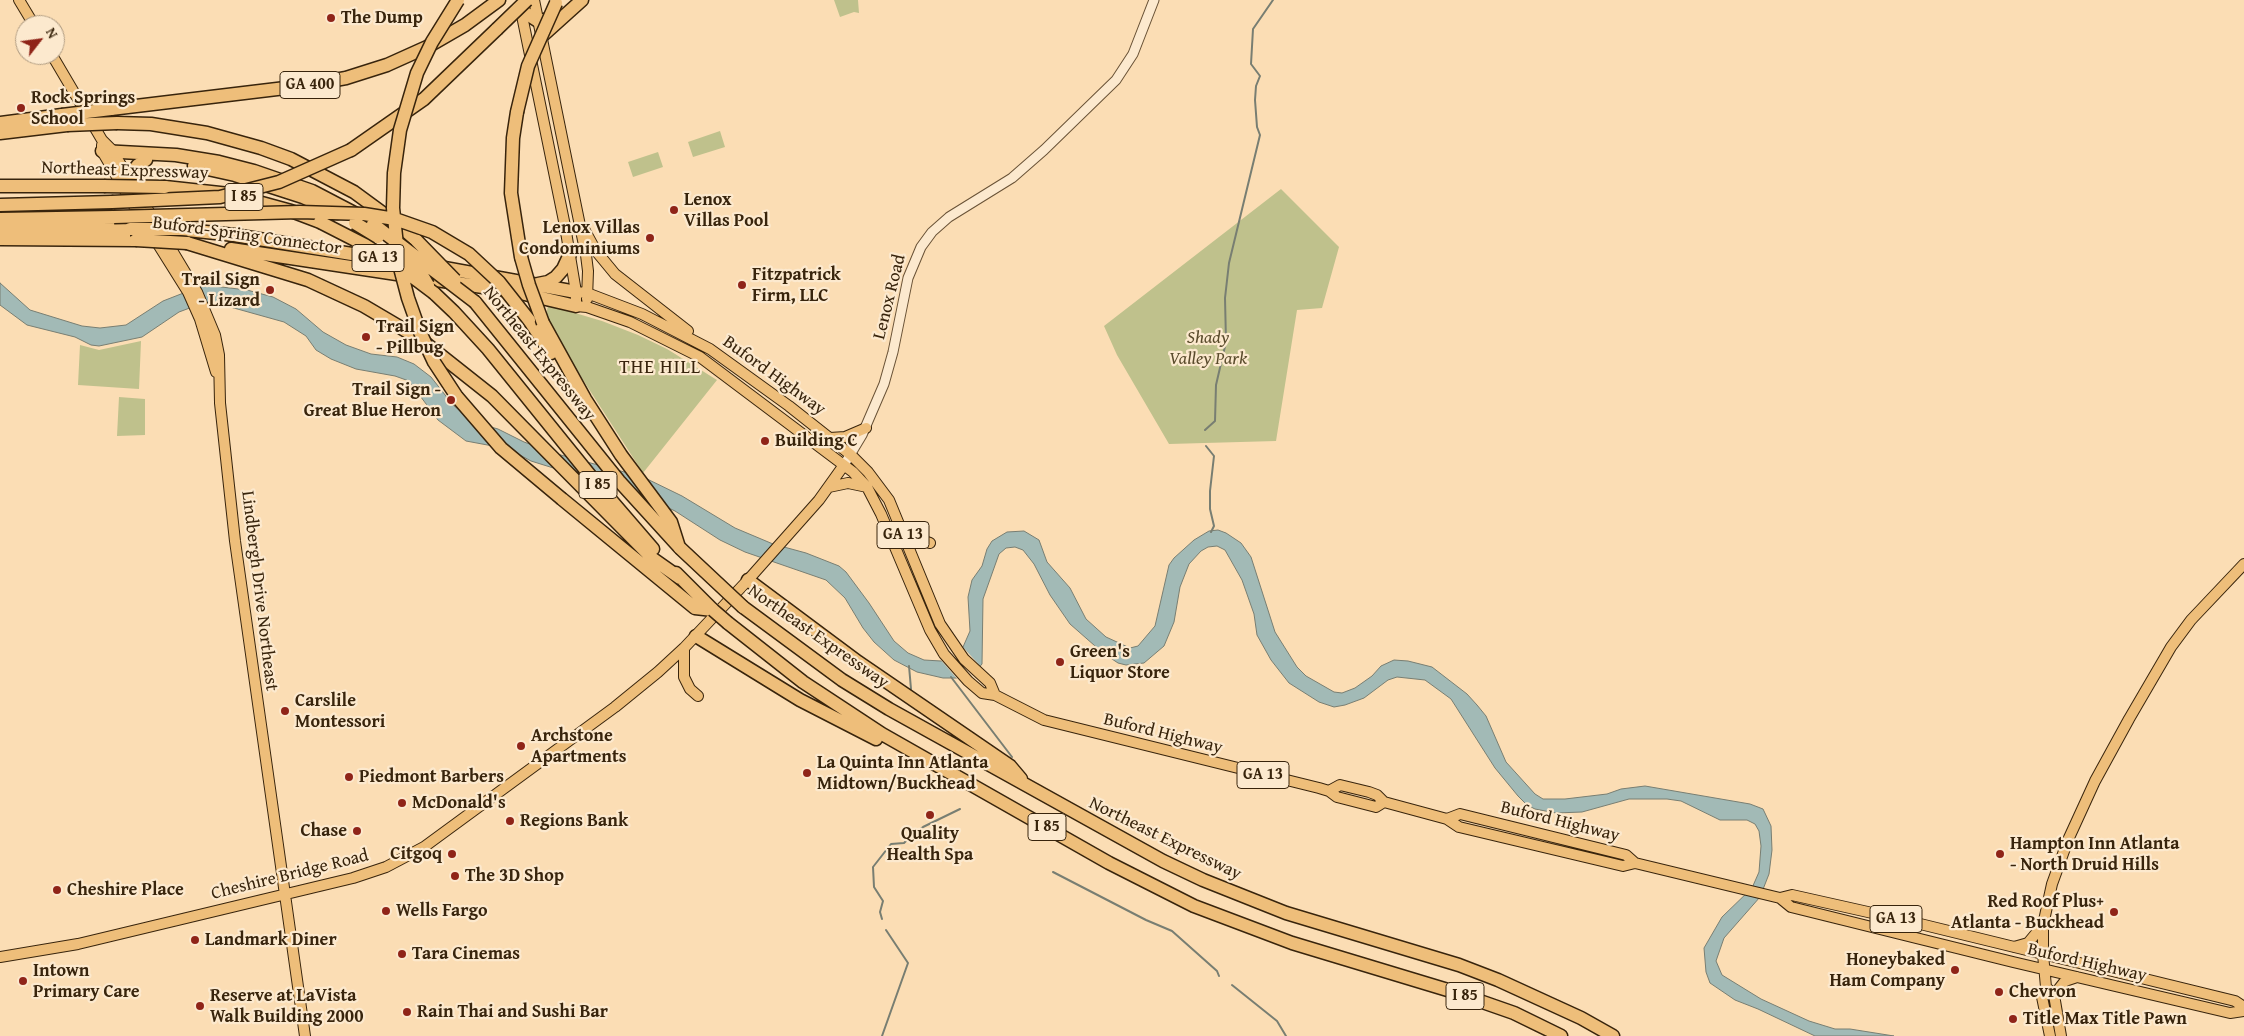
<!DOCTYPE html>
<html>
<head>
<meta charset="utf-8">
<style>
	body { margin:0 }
	#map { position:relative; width:2244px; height:1036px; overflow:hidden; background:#fbddb4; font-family:"Gentium Book Plus",serif }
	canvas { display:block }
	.north { position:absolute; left:15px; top:15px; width:50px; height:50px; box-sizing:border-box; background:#fce9ce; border:1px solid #ae9a80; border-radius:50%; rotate:60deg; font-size:14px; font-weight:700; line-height:20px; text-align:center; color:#38240c }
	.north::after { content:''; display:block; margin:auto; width:18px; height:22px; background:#8f2418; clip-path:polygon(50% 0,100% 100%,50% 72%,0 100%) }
</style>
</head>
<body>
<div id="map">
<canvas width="2244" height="1036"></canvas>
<div class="north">N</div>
</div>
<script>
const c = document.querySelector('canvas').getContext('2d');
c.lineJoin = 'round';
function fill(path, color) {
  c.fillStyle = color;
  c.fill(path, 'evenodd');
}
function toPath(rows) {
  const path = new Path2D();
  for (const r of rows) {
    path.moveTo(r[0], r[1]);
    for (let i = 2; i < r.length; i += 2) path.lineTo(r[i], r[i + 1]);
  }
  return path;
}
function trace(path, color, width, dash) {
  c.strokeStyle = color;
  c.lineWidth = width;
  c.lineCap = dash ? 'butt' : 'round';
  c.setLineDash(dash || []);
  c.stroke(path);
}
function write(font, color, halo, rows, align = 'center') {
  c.font = font + ' "Gentium Book Plus",serif';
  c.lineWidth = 4.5;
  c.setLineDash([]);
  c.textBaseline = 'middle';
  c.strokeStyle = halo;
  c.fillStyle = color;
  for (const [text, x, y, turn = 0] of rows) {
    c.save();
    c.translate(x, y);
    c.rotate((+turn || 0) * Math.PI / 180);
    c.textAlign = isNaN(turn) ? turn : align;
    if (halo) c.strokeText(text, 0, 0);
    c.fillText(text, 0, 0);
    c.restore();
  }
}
const green = toPath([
	[834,0,858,0,859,13,854,12,840,17],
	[720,131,725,147,693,157,688,142],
	[658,152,663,167,633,177,628,162],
	[1281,189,1339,247,1322,308,1297,310,1276,441,1169,444,1117,355,1104,326],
	[548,305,602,321,638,335,667,349,717,380,643,473,565,352,546,316],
	[141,341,139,389,78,385,80,345,99,350],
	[119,397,145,399,145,435,117,436]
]);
const water = toPath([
	[0,283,30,310,82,326,100,328,126,325,163,301,204,285,247,290,273,297,296,309,323,332,346,345,371,354,397,357,414,364,431,377,453,405,473,422,498,429,524,442,557,454,643,477,682,496,735,528,773,544,806,553,839,566,846,572,869,603,894,641,908,653,924,660,941,661,949,658,963,647,970,631,968,597,972,580,982,566,987,549,992,541,1007,532,1024,531,1039,540,1047,562,1070,588,1086,619,1106,637,1130,648,1138,646,1155,626,1169,565,1174,558,1194,540,1209,531,1218,530,1226,533,1241,543,1251,557,1275,632,1297,667,1306,676,1334,692,1342,693,1355,688,1372,676,1381,666,1394,660,1408,661,1432,667,1467,694,1477,705,1486,716,1506,762,1535,794,1543,799,1565,799,1607,794,1621,789,1645,786,1750,804,1763,809,1771,826,1772,850,1769,874,1760,897,1724,938,1716,961,1722,975,1761,999,1809,1021,1835,1029,1850,1029,1894,1036,1815,1036,1758,1009,1735,1000,1710,983,1706,972,1704,948,1722,917,1752,888,1759,872,1761,846,1759,831,1755,824,1747,820,1720,820,1681,801,1667,799,1629,799,1582,812,1556,813,1535,809,1527,805,1518,796,1495,768,1451,699,1425,680,1397,677,1388,680,1364,698,1345,705,1334,707,1319,702,1289,683,1271,660,1257,635,1254,614,1242,580,1225,550,1217,546,1208,547,1201,551,1189,564,1180,587,1174,622,1164,646,1144,663,1126,665,1118,663,1103,653,1070,624,1050,595,1034,564,1023,550,1015,547,1006,548,999,554,983,599,982,664,976,671,961,678,943,678,917,672,894,660,874,642,863,628,845,598,826,580,745,552,720,540,675,511,643,496,531,461,509,449,466,441,438,420,409,381,395,376,356,369,331,359,316,350,306,336,284,322,216,303,195,306,179,312,142,337,99,346,91,345,75,337,27,325,0,305,0,283]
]);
const pier = toPath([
	[961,645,982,668,970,678,959,681,940,659,955,652]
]);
const stream = toPath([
	[1205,430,1215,421,1216,385,1226,342,1225,298,1229,263,1260,135,1257,127,1255,100,1256,86,1260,76,1251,64,1253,29,1273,0],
	[1206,446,1214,456,1210,491,1210,509,1214,526,1211,532],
	[909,666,911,689],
	[951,677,1012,757],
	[1053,872,1146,920,1172,931,1217,971,1219,976],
	[882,919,880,912,883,901,874,887,873,867,891,844,904,843,912,835,923,827,960,809],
	[1232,985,1277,1021,1286,1036],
	[882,1036,908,963,886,930]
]);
const minor = toPath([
	[844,465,862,435,884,384,893,352,908,278,921,247,932,232,949,217,1012,178,1044,150,1116,80,1133,54,1154,0]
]);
const major = toPath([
	[19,0,34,25],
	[534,0,586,255,588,271,587,299],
	[520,6,565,226,576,292,576,306,587,307,630,322,700,357,853,472,867,487,881,514,930,630,944,654,968,681,982,693,995,695,1044,720,1319,788,1329,791,1337,797,1376,807,1384,802],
	[52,55,102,140,112,150,154,220],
	[102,145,102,151,131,201,188,292,200,319,216,372],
	[584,229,596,251,615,274,688,331],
	[164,237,197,292,215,335,219,355,220,403,235,541,305,1036],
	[576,292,587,293,642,314,710,349,789,406,851,455,868,472,889,500,940,624,964,659,990,683,995,695],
	[830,438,845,437,866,428],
	[829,487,848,483,867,487],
	[903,534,930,543],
	[684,648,684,677,690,689,698,696],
	[1329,791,1340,785,1369,792,1377,795,1384,802,1447,819,1459,827,1623,866,1635,863,1780,898,1792,895,1908,921,2235,1001,2244,1007],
	[1447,819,1460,814,1626,855,1635,863],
	[1780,898,1791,907,2013,962,2230,1013,2244,1011],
	[2014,947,2028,943,2043,925],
	[0,957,78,944,353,878,386,867,424,847,615,707,658,672,684,648,748,580,819,500,844,465],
	[2046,987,2054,995,2061,1036],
	[2054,995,2065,981,2077,977],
	[2050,1036,2042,997,2046,987,2043,954,2043,925,2052,884,2068,840,2095,781,2129,719,2171,647,2191,620,2244,564]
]);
const highway = toPath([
	[521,10,538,21,557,18],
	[542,36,582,0],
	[111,109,302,86,346,78,387,65,427,47,465,25,499,0],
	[517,112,513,138,511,193,521,257],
	[0,123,62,115],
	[117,123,151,124,207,133,261,148,291,159,354,192,399,225,417,241],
	[0,133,67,125],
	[351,150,424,99,497,29],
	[102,151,176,155,219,162,254,171,312,191,358,215],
	[194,166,235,175,303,197,338,213],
	[0,186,104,186],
	[133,186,134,170,138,165,146,160],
	[165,187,229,194,291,211,320,222],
	[0,205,112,202],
	[0,219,114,217],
	[178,229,234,235,389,260],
	[0,230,130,229],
	[0,239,136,240],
	[187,243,308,280,364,306,420,339,492,396,653,559,680,578],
	[231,249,516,292,576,306],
	[439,267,576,292],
	[538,284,548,282,556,277,563,269,570,254],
	[434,293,454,312,488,349,597,484,653,549],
	[475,302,619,481,680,548],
	[529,320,551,353],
	[543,323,585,399,621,455,671,522,678,544],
	[562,499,695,608,713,610],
	[676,573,713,610],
	[748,580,858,662,1010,766,1021,779],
	[743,607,842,680,889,709,1163,861,1203,880,1286,913,1459,965,1498,980,1581,1018,1613,1036],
	[728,623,803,682,882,734,1109,863,1194,906,1292,943,1451,991,1514,1013,1561,1036],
	[696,636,800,700,876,739]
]);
const highwayBridge = toPath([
	[458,0,432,42,417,73,400,130,394,173,393,208,399,264,408,298,420,332,434,362,457,397,501,448,562,499],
	[497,29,527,0],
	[517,112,528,66,556,3],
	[62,115,111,109],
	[67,125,117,123],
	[104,186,165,187],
	[112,202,220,197,279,182,351,150],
	[114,217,300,212,364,214,395,219,432,232,469,254,499,282,529,320],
	[320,222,365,245,394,263,434,293],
	[355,223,378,237],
	[373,224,475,302],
	[130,229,178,229],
	[136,240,187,243],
	[417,241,455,280],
	[394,249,419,270,428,285],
	[521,257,529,285,543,323],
	[680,548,743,607],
	[713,610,728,623]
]);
const markers = [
	[331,18,5,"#8f2418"],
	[21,108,5,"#8f2418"],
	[674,210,5,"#8f2418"],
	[650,238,5,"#8f2418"],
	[742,285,5,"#8f2418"],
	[270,290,5,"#8f2418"],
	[366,337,5,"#8f2418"],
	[451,400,5,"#8f2418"],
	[765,441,5,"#8f2418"],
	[1060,662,5,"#8f2418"],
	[285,711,5,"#8f2418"],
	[521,746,5,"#8f2418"],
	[807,773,5,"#8f2418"],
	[349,777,5,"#8f2418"],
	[402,803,5,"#8f2418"],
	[930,815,5,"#8f2418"],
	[510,821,5,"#8f2418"],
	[357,831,5,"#8f2418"],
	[452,854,5,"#8f2418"],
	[2000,854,5,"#8f2418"],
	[455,876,5,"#8f2418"],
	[57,890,5,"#8f2418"],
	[386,911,5,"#8f2418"],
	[2114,912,5,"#8f2418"],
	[195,940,5,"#8f2418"],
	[402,954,5,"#8f2418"],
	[1955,970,5,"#8f2418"],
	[23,981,5,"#8f2418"],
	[1999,992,5,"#8f2418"],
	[200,1006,5,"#8f2418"],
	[407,1012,5,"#8f2418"],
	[2013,1019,5,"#8f2418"]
];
const shields = [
	[310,85,60],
	[244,197,38],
	[378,258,52],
	[598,485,38],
	[903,535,52],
	[1263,775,52],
	[1047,827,38],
	[1896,919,52],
	[1465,996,38]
];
const shieldNames = [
	["GA 400",310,85],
	["I 85",244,197],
	["GA 13",378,258],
	["I 85",598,485],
	["GA 13",903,535],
	["GA 13",1263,775],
	["I 85",1047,827],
	["GA 13",1896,919],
	["I 85",1465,996]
];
const poiNames = [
	["The Dump",341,18],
	["Rock Springs",31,98],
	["School",31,119],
	["Lenox",684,200],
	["Villas Pool",684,221],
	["Lenox Villas",640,228,"right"],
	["Condominiums",640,249,"right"],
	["Fitzpatrick",752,275],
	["Firm, LLC",752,296],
	["Trail Sign",260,280,"right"],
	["- Lizard",260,301,"right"],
	["Trail Sign",376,327],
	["- Pillbug",376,348],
	["Trail Sign -",441,390,"right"],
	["Great Blue Heron",441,411,"right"],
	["Building C",775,441],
	["Green's",1070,652],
	["Liquor Store",1070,673],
	["Carslile",295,701],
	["Montessori",295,722],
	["Archstone",531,736],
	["Apartments",531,757],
	["La Quinta Inn Atlanta",817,763],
	["Midtown/Buckhead",817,784],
	["Piedmont Barbers",359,777],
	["McDonald's",412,803],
	["Regions Bank",520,821],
	["Chase",347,831,"right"],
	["Quality",930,834,"center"],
	["Health Spa",930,855,"center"],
	["Hampton Inn Atlanta",2010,844],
	["- North Druid Hills",2010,865],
	["Citgoq",442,854,"right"],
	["The 3D Shop",465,876],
	["Cheshire Place",67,890],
	["Red Roof Plus+",2104,902,"right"],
	["Atlanta - Buckhead",2104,923,"right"],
	["Wells Fargo",396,911],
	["Landmark Diner",205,940],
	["Tara Cinemas",412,954],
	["Honeybaked",1945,960,"right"],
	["Ham Company",1945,981,"right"],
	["Intown",33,971],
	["Primary Care",33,992],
	["Chevron",2009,992],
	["Reserve at LaVista",210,996],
	["Walk Building 2000",210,1017],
	["Rain Thai and Sushi Bar",417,1012],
	["Title Max Title Pawn",2023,1019]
];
const streetNames = [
	["Northeast Expressway",125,171,2],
	["Buford-Spring Connector",247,236,8],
	["Lenox Road",890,297,-76],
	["Northeast Expressway",539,354,51],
	["Buford Highway",774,376,36],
	["Lindbergh Drive Northeast",259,591,83],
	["Northeast Expressway",818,637,35],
	["Buford Highway",1163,734,14],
	["Buford Highway",1560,822,14],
	["Northeast Expressway",1165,839,26],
	["Cheshire Bridge Road",290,875,-14],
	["Buford Highway",2087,963,13]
];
const parkNames = [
	["Shady",1208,338],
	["Valley Park",1208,359]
];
const neighbourhoodNames = [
	["THE HILL",660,368]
];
fill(green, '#bfc18c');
fill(water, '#a2bab6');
trace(water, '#787e72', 1);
fill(pier, '#fbddb4');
trace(stream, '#787e72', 2);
trace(minor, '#695236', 11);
trace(major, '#38240c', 12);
trace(highway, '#38240c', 15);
trace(minor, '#fce9ce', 9);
trace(major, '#eebe7a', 10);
trace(highway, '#eebe7a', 12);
trace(highwayBridge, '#38240c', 15, []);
trace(highwayBridge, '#eebe7a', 12);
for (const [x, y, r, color] of markers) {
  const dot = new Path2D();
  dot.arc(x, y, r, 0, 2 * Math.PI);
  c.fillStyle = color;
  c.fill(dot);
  trace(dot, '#fce9ce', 2);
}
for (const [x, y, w] of shields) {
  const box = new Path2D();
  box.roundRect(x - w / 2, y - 13.5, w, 27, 4);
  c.fillStyle = '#fce9ce';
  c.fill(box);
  trace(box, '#38240c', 1);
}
write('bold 16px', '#38240c', null, shieldNames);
write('bold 18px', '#38240c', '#fce9ce', poiNames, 'left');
write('18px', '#38240c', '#fce9ce', streetNames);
write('italic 18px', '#5a4b2c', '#fce9ce', parkNames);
c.letterSpacing = '1px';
write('19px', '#38240c', '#fce9ce', neighbourhoodNames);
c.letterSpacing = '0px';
</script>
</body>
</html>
